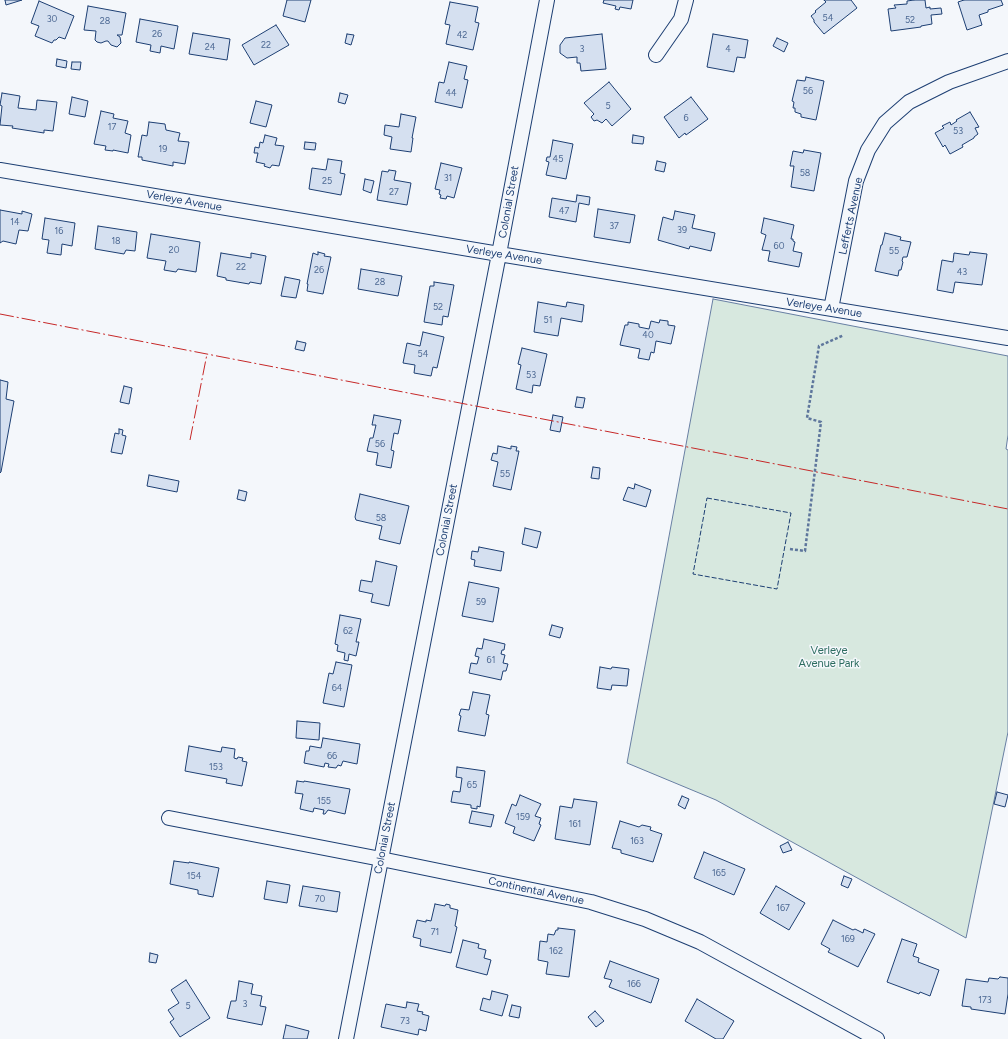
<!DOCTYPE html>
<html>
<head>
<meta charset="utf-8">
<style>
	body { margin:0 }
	canvas { display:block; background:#f4f7fb }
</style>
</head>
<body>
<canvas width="1008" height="1039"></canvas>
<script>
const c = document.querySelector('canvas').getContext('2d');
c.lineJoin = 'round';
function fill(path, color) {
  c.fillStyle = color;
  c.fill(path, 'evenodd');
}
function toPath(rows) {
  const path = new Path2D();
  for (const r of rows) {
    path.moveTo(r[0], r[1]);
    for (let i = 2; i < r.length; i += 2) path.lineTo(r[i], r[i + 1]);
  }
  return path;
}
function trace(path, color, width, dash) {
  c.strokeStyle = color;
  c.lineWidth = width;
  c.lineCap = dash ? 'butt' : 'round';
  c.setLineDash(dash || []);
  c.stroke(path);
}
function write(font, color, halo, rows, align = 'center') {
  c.font = font + ' Figtree,sans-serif';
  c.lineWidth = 3;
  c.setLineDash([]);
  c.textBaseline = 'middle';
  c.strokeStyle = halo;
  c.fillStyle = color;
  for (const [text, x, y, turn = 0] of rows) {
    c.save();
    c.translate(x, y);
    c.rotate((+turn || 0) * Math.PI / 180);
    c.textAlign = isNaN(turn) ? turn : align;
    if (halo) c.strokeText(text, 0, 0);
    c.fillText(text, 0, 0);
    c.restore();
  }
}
const green = toPath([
	[713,299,1008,356,1008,435,1006,449,1008,450,1008,732,966,938,716,800,627,763,713,299]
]);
const building = toPath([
	[5,0,22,0,6,5,5,0],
	[287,0,311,0,305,22,283,16,287,0],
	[604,0,633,0,631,9,620,7,619,10,615,9,616,6,603,3,604,0],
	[824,0,851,0,857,8,824,34,814,22,814,20,811,16,816,12,815,11,826,2,824,0],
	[914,0,925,0,926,8,930,7,930,9,941,8,942,14,931,15,932,24,921,26,921,27,891,31,888,9,896,8,894,5,907,4,907,1,914,0],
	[964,0,1001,0,1003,5,988,10,988,12,979,15,982,25,967,30,958,2,964,0],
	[39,1,74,16,65,39,59,37,56,40,54,40,52,43,35,36,39,26,31,23,39,1],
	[450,2,478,7,475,22,479,23,473,50,446,44,450,25,445,24,450,2],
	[88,6,126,13,122,35,117,35,120,37,121,43,117,47,111,45,108,41,106,41,101,43,97,42,95,40,96,31,84,30,88,6],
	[140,19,178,26,174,49,161,46,160,53,150,51,151,45,136,42,140,19],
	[276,25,289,45,254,65,242,45,276,25],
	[193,33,230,39,227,60,189,54,193,33],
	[347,34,354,35,351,45,345,43,347,34],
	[602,34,606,69,581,71,580,63,577,63,577,57,567,58,560,53,560,45,565,38,602,34],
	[713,34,748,40,745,58,737,57,734,72,707,67,713,34],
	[777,38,788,43,784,52,773,46,777,38],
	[57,59,67,61,66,68,56,66,57,59],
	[72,62,81,62,80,70,71,69,72,62],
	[449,62,467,66,464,79,468,80,462,108,435,102,439,82,444,83,449,62],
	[806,77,824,81,816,120,801,117,801,114,795,112,795,108,793,108,794,102,792,101,797,80,805,81,806,77],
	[609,82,631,109,612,126,606,119,602,123,597,120,594,121,591,117,594,114,584,103,609,82],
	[2,93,20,96,18,108,36,110,37,100,57,102,53,131,44,130,44,133,12,128,13,126,0,125,2,106,0,105,2,93],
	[340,93,348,95,345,104,338,102,340,93],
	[72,97,88,101,85,117,69,114,72,97],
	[691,97,708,119,686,135,685,133,679,138,664,117,691,97],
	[256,101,272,105,266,127,250,123,256,101],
	[101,111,114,114,113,118,128,121,125,133,131,135,128,153,113,150,113,151,105,150,106,146,94,144,101,111],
	[970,112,979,127,975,128,978,134,974,137,974,138,962,145,963,147,950,154,945,145,943,147,935,133,944,128,942,126,950,122,951,125,957,121,956,120,970,112],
	[401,114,416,117,412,138,413,138,411,152,390,149,392,137,384,135,385,125,399,127,401,114],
	[149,122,165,124,166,130,180,133,178,141,189,142,185,164,173,162,173,166,142,160,142,157,138,157,142,135,147,136,149,122],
	[265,135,277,138,275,145,284,146,279,166,272,165,270,168,264,166,265,164,256,162,258,153,254,153,255,147,259,148,260,142,263,143,265,135],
	[633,135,644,137,643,144,632,143,633,135],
	[553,140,573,144,566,179,546,175,549,162,546,161,547,157,550,157,553,140],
	[305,142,316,143,315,150,304,149,305,142],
	[804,150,821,153,814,191,791,187,794,166,790,166,793,151,803,153,804,150],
	[328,159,342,161,340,173,345,174,341,195,309,189,312,168,326,170,328,159],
	[657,161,666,163,664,172,655,170,657,161],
	[441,163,462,168,454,198,447,196,446,199,440,198,441,195,439,194,440,190,435,189,441,163],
	[389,170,396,171,394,180,411,183,407,205,377,200,382,171,388,172,389,170],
	[365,179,374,181,371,193,363,190,365,179],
	[577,195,590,197,589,205,579,203,576,222,549,217,552,198,576,202,577,195],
	[598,209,635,215,630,243,594,237,598,209],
	[0,210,22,214,22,211,32,214,28,231,19,230,16,244,3,241,0,243,0,210],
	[675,211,695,215,692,228,715,233,711,251,690,246,689,249,658,240,663,217,673,220,675,211],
	[45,218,75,223,72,246,62,244,61,255,47,253,49,240,42,239,45,218],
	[764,218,794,225,791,239,793,239,793,241,795,242,793,251,802,253,799,267,768,261,770,251,762,250,766,235,761,233,764,218],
	[98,226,137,232,135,251,126,250,124,254,95,249,98,226],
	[885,233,901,237,900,240,911,242,907,257,903,257,902,261,903,262,901,270,899,270,898,276,875,271,881,245,882,245,885,233],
	[151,234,200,242,196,272,178,269,176,272,164,270,166,261,147,258,151,234],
	[318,252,325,254,324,256,331,257,323,294,307,291,308,284,307,284,313,253,318,255,318,252],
	[970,252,987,254,982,285,955,282,953,293,937,290,942,260,953,262,954,253,969,255,970,252],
	[221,253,251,258,251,253,266,256,261,284,250,282,249,284,226,280,226,278,217,276,221,253],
	[361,269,402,276,398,296,358,289,361,269],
	[285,277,300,280,296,298,281,296,285,277],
	[434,282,454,285,448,317,443,316,442,325,424,322,430,286,434,286,434,282],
	[538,302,566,307,567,302,584,305,582,322,561,318,558,336,534,332,538,302],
	[660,320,668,321,668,325,675,326,671,344,656,341,654,353,651,352,649,360,638,358,640,349,620,345,625,325,628,325,628,322,639,324,639,327,649,329,651,321,659,323,660,320],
	[423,332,444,337,437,368,433,367,431,376,414,373,415,365,403,363,407,343,420,346,423,332],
	[297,341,306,343,304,351,295,349,297,341],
	[522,348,547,354,540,386,533,385,532,393,516,389,521,365,518,364,522,348],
	[0,380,8,382,6,399,14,401,1,472,0,473,0,380],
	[124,386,132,388,129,404,120,402,124,386],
	[577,397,585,398,583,408,575,407,577,397],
	[374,415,401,420,398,434,394,433,391,450,394,451,391,468,376,465,378,453,367,451,370,438,373,438,376,425,372,425,374,415],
	[553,415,563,417,560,432,550,430,553,415],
	[119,429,123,430,122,435,126,436,122,454,111,452,115,433,119,434,119,429],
	[498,446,511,449,511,446,517,447,516,451,519,451,511,490,493,486,498,462,491,460,493,453,497,454,498,446],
	[593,467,600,468,599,479,591,478,593,467],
	[149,475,179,481,177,492,147,486,149,475],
	[635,484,651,490,646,507,623,500,628,487,634,489,635,484],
	[239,490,247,492,245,501,237,499,239,490],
	[360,494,409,506,400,544,379,539,382,526,356,520,355,517,360,494],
	[525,528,541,532,537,548,522,544,525,528],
	[479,547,504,552,501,571,474,566,475,560,471,559,472,551,478,552,479,547],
	[376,561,397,566,389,606,371,602,373,594,359,591,361,580,372,582,376,561],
	[469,582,499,588,493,622,462,616,469,582],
	[340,615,361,619,356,642,359,642,356,656,349,654,348,661,344,660,345,653,337,651,338,645,335,644,340,615],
	[552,625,563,628,560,638,549,635,552,625],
	[484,639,505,644,504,650,502,650,501,654,505,655,503,663,508,664,506,671,503,671,501,680,469,673,471,663,477,664,479,657,475,656,477,648,482,649,484,639],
	[336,662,352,665,344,707,323,703,329,673,333,674,336,662],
	[600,667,611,669,612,667,629,669,627,686,612,685,611,690,597,688,600,667],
	[473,692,490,695,486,714,489,715,485,736,458,731,461,716,459,715,461,709,469,710,473,692],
	[297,721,320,723,319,740,296,738,297,721],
	[323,738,360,744,357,764,343,761,341,766,338,765,336,768,328,767,329,764,325,763,324,767,304,763,306,751,309,751,310,746,321,748,323,738],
	[189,746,221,752,222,747,235,749,234,758,237,759,238,757,243,758,242,761,247,762,242,786,226,783,227,779,185,771,189,746],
	[457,767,485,771,480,807,477,806,477,809,471,808,471,805,451,802,453,791,460,792,462,778,456,777,457,767],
	[297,781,304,782,304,781,350,789,345,814,328,810,325,814,323,814,324,810,314,808,313,812,300,809,303,794,295,793,297,781],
	[997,792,1008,795,1005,807,994,804,997,792],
	[520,795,541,804,535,816,541,818,539,824,541,825,534,841,513,833,515,827,505,823,512,804,516,806,520,795],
	[682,796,689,799,685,809,678,805,682,796],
	[574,799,597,802,590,845,555,839,560,806,572,808,574,799],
	[472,811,494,815,491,827,469,823,472,811],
	[620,821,639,827,642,825,651,827,650,830,662,834,653,862,621,853,621,850,612,848,620,821],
	[788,842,792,850,783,853,780,846,788,842],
	[704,852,745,869,734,895,694,878,704,852],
	[174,861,189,863,189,862,219,868,213,897,198,894,198,890,170,884,174,861],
	[844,876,852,879,848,888,841,885,844,876],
	[267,881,290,885,287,903,264,899,267,881],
	[303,886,340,892,337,912,299,906,303,886],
	[776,886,805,903,789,930,760,913,776,886],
	[435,904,445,906,446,904,450,905,450,908,458,910,455,926,457,927,451,953,420,946,421,939,413,937,417,920,426,922,426,920,431,921,435,904],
	[833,920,853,930,855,929,863,933,864,929,875,934,858,967,828,952,830,949,821,944,833,920],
	[558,928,575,930,569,977,546,974,548,962,538,960,540,941,547,942,548,934,554,935,556,930,558,930,558,928],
	[902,939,917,944,913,956,919,958,918,962,939,970,930,996,920,992,919,994,887,982,902,939],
	[463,940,479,944,478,948,486,950,484,958,491,960,487,975,456,967,463,940],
	[150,953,158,955,156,963,149,962,150,953],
	[610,961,659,979,651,1003,609,987,612,980,604,978,610,961],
	[1000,977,1008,978,1008,994,1005,1014,971,1009,971,1007,962,1006,966,979,988,982,989,978,998,979,1000,977],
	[186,980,210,1018,180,1037,170,1022,174,1019,168,1010,179,1003,171,990,186,980],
	[239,981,253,984,251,994,262,996,260,1006,266,1007,262,1025,227,1018,231,1001,236,1001,239,981],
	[492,991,508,995,502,1016,480,1010,483,998,490,1000,492,991],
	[697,999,734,1021,723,1039,716,1039,685,1021,697,999],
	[407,1002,419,1004,417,1011,423,1012,422,1014,429,1016,426,1031,419,1029,418,1035,381,1027,386,1004,406,1008,407,1002],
	[512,1005,521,1007,519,1018,509,1016,512,1005],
	[595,1011,604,1021,596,1027,588,1017,595,1011],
	[286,1025,309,1031,307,1039,283,1039,286,1025]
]);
const path = toPath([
	[790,549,805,551,821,422,807,418,819,346,844,335]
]);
const street = toPath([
	[656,55,681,19,686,0],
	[0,170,499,254,1008,338],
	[831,309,856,181,868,150,885,123,909,102,949,82,1008,61],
	[169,818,381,859,591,902,645,919,700,942,877,1039],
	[346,1039,499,254,547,0]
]);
const fence = toPath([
	[707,498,791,513,777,589,693,574,707,498]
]);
const power = toPath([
	[0,314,1008,509],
	[190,440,207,354]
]);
const numberNames = [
	["54",828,18],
	["30",52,19],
	["52",910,20],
	["28",105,21],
	["26",157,34],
	["42",462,35],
	["22",266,45],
	["24",210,47],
	["3",582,49],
	["4",728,49],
	["56",808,91],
	["44",451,93],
	["5",608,106],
	["6",686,118],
	["17",112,127],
	["53",958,131],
	["19",163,149],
	["45",558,159],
	["58",805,173],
	["31",448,178],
	["25",327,181],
	["27",394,192],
	["47",564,211],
	["14",15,222],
	["37",614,226],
	["39",682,230],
	["16",59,231],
	["18",116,241],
	["60",779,246],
	["20",174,250],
	["55",894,251],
	["22",241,267],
	["26",319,270],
	["43",962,272],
	["28",380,282],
	["52",438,307],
	["51",548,320],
	["40",648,335],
	["54",423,354],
	["53",531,375],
	["56",380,444],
	["55",505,474],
	["58",381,518],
	["59",481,602],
	["62",348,631],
	["61",491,660],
	["64",337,688],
	["66",332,756],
	["153",216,767],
	["65",472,785],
	["155",324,801],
	["159",523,817],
	["161",575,824],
	["163",637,841],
	["165",719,873],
	["154",194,876],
	["70",320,899],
	["167",783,908],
	["71",435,932],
	["169",848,939],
	["162",556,951],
	["166",634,984],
	["173",985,1000],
	["3",245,1004],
	["5",188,1006],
	["73",405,1021]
];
const streetNames = [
	["Verleye Avenue",184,201,10],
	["Colonial Street",509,202,-80],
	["Lefferts Avenue",851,216,-78],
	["Verleye Avenue",504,255,9],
	["Verleye Avenue",824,308,9],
	["Colonial Street",447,520,-79],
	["Colonial Street",385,838,-79],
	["Continental Avenue",536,891,12]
];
const parkNames = [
	["Verleye",829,651],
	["Avenue Park",829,664]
];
fill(green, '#d7e8df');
trace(green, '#687fa3', 1);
fill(building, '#d5e0f0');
trace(building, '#1d3f73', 1);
trace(street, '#1d3f73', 16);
trace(path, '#5e769c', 2.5, [3, 2]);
trace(street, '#f4f7fb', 14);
trace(fence, '#1d3f73', 1, [5, 2]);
trace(power, '#c62828', 1, [14, 3, 2, 3]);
write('9px', '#4b6792', null, numberNames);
write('11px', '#1d3f73', '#f4f7fb', streetNames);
write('11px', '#2c6c60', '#f4f7fb', parkNames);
</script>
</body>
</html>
